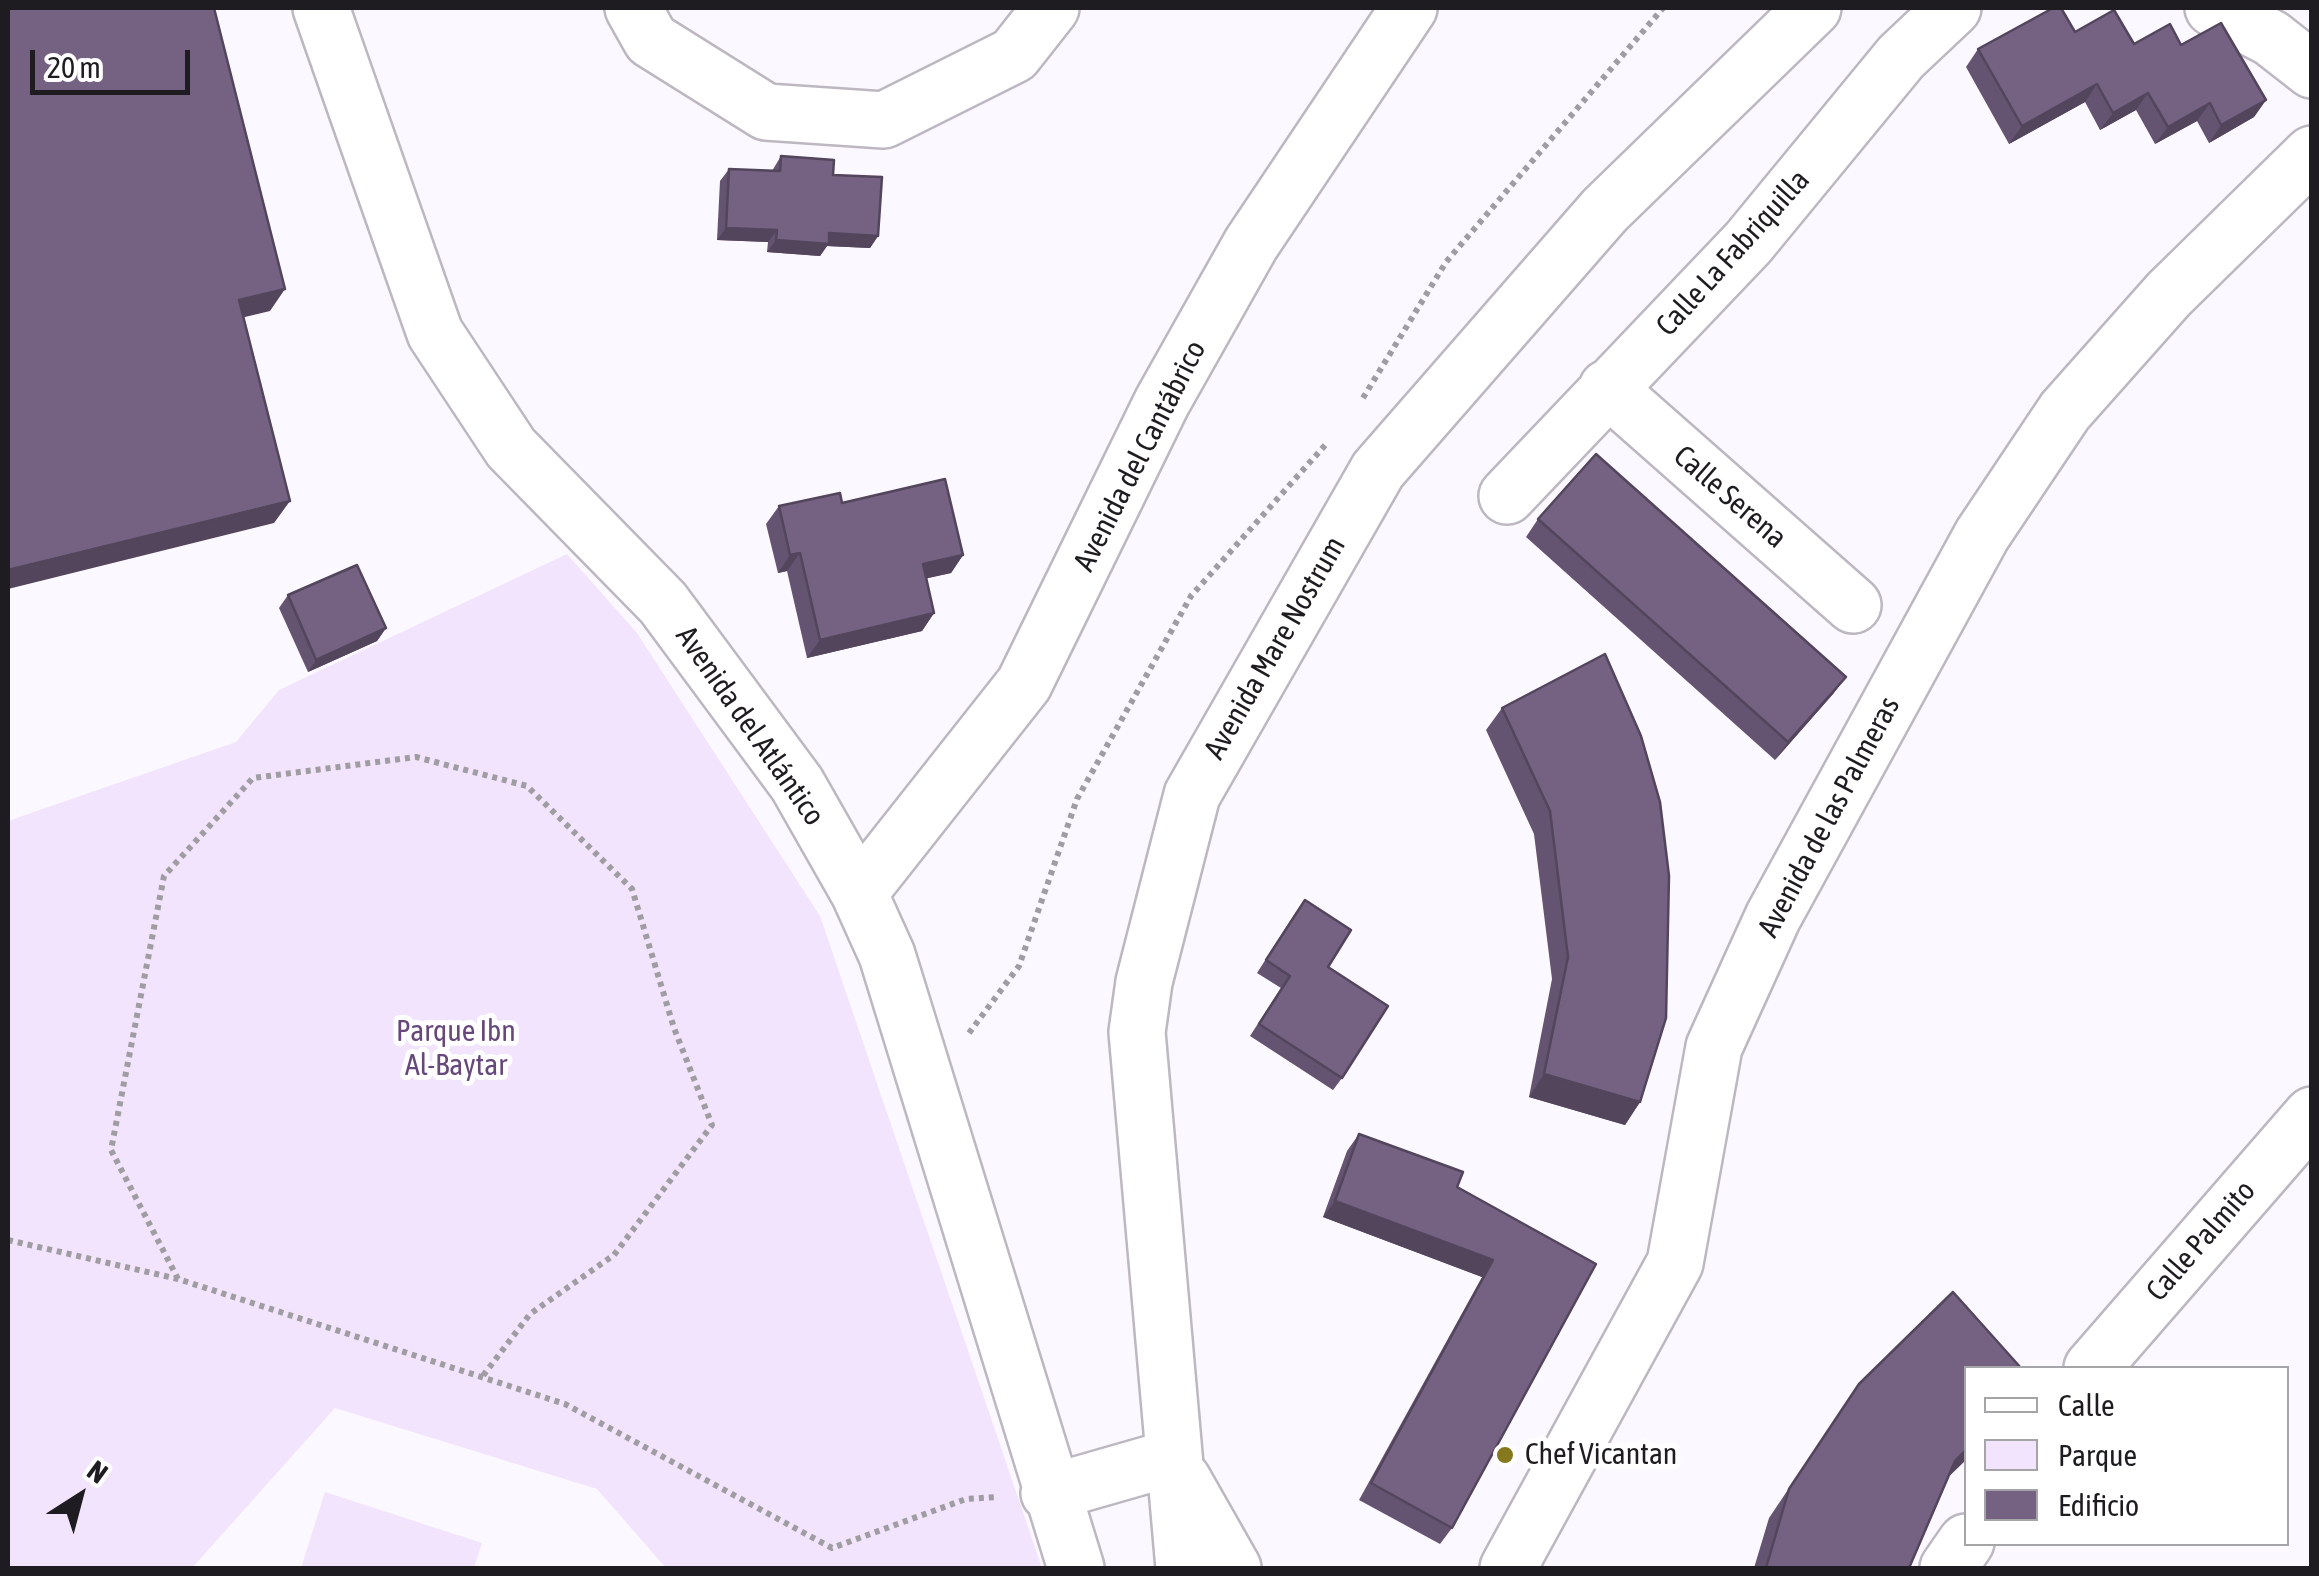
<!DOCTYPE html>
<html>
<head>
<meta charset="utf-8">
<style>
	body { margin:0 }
	#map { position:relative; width:2319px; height:1576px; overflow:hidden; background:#fcf8ff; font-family:"Asap Condensed",sans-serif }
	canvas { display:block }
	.frame { position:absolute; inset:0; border:10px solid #1e1c20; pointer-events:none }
	.legend { position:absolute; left:1964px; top:1366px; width:325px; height:180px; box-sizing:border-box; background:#fff; border:2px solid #a5a4a6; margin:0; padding:12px 18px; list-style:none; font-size:30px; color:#1e1c20 }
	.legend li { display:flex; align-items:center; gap:20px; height:50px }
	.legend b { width:50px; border:2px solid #a5a4a6 }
	.north { position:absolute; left:30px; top:1446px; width:100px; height:100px; -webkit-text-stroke:8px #fff; paint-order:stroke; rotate:36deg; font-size:28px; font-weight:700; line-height:40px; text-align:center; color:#1e1c20 }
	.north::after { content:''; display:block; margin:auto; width:35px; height:45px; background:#1e1c20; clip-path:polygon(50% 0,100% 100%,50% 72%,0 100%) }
	.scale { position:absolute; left:30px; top:50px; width:160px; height:45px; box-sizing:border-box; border:5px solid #1e1c20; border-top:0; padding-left:12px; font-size:30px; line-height:35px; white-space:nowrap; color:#1e1c20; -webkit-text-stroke:8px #fff; paint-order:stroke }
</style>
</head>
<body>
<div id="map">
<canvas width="2319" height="1576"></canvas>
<div class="frame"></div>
<ul class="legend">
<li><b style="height:12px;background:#fff"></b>Calle</li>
<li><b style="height:28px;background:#f2e4fd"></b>Parque</li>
<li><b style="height:28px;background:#756283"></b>Edificio</li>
</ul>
<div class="north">N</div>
<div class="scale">20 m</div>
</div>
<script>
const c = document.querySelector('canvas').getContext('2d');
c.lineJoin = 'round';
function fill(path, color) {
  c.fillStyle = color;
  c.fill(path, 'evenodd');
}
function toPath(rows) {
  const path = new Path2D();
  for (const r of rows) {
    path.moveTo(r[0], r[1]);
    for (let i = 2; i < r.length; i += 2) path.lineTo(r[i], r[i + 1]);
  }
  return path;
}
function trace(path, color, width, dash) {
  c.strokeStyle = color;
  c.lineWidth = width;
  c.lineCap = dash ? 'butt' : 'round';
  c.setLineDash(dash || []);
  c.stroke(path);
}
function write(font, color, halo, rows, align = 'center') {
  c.font = font + ' "Asap Condensed",sans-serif';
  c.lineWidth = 10;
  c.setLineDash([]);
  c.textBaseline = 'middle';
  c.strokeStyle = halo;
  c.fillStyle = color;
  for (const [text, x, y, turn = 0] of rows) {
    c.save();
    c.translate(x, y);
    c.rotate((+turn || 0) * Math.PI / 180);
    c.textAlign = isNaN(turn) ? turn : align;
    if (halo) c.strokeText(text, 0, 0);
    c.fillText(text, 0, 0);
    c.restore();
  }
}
const green = toPath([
	[567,554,637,633,820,916,1042,1568,666,1568,597,1489,335,1408,192,1568,8,1568,8,821,236,742,279,690],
	[325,1492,482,1543,474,1568,301,1568]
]);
const path = toPath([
	[1363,398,1446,262,1663,8],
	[969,1033,1019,966,1077,799,1191,596,1327,443],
	[8,1240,178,1279,565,1404,832,1548,966,1499,997,1497],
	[178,1279,111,1150,164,876,253,778,416,757,527,786,632,889,674,1028,712,1125,614,1255,530,1314,482,1377]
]);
const minor = toPath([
	[321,8,435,333,511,448,663,603,797,784,859,893,887,955,1076,1568],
	[633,8,651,40,766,112,884,120,1014,55,1051,8],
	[2213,8,2271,38,2312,70],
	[1607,388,1853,605],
	[1507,496,1748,243,1901,57,1953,8],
	[859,893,1024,684,1162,402,1251,244,1409,8],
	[2092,1368,2312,1115],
	[1183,1480,1233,1568],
	[1049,1493,1171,1458],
	[1184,1568,1137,1032,1144,982,1192,795,1378,470,1605,210,1813,8],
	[1508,1568,1675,1263,1714,1047,1773,917,1982,535,2065,411,2169,294,2312,154],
	[1948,1568,1966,1542]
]);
const wall = toPath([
	[2075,32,2134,44,2181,45,2266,100,2254,117,2209,143,2197,121,2155,144,2136,110,2100,130,2085,102,2009,144,1966,67,1978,49],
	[781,156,833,175,878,236,870,248,827,246,820,256,767,252,768,242,717,240,720,181,729,169,772,171],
	[842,503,963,555,951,573,926,578,934,613,922,631,807,658,787,571,778,573,766,524,779,506],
	[1538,519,1846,677,1833,694,1775,760,1526,537],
	[288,595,386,628,377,641,308,672,279,608],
	[1605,654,1640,1102,1625,1125,1529,1097,1552,979,1534,834,1486,730,1502,708],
	[1296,912,1328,967,1342,1078,1333,1090,1250,1036,1281,988,1257,973],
	[1359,1134,1596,1264,1452,1528,1440,1544,1359,1500,1482,1277,1323,1217,1347,1151],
	[1859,1384,1948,1478,1909,1568,1754,1568,1769,1518]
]);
const shadedWall = toPath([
	[2097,84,2085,102,2009,144,2022,126],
	[2148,93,2136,110,2100,130,2113,113],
	[2266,100,2254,117,2209,143,2221,125],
	[2210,103,2197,121,2155,144,2168,127],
	[726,228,777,230,768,242,717,240],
	[829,233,878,236,870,248,827,246,820,256,767,252,776,240],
	[285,289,270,311,224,322,239,300],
	[290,501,274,523,8,589,8,570],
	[800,553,787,571,778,573,790,555],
	[963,555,951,573,911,582,923,564],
	[934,613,922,631,807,658,820,640],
	[386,628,377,641,308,672,316,660],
	[1846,677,1833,694,1775,760,1788,742],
	[1544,1074,1640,1102,1625,1125,1529,1097],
	[1335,1201,1493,1260,1482,1277,1323,1217],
	[1966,1450,1966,1460,1934,1491,1955,1461]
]);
const building = toPath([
	[8,8,214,8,285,289,239,300,290,501,8,570,8,8],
	[2053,8,2061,8,2075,32,2114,10,2134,44,2170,24,2181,45,2221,23,2266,100,2221,125,2210,103,2168,127,2148,93,2113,113,2097,84,2022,126,1978,49,2053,8],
	[781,156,834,160,833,175,882,177,878,236,829,233,829,244,776,240,777,230,726,228,729,169,780,171,781,156],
	[1596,454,1846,677,1788,742,1538,519,1596,454],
	[945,479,963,555,923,564,934,613,820,640,800,553,790,555,779,506,840,493,842,503,945,479],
	[357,565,386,628,316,660,288,595,357,565],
	[1605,654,1641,736,1660,802,1669,876,1666,1018,1640,1102,1544,1074,1568,957,1550,811,1502,708,1605,654],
	[1305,900,1351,930,1328,967,1388,1006,1342,1078,1259,1024,1290,976,1266,960,1305,900],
	[1359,1134,1463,1172,1457,1187,1596,1264,1452,1528,1371,1483,1493,1260,1335,1201,1359,1134],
	[1953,1292,2021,1368,1966,1368,1966,1450,1955,1461,1909,1568,1766,1568,1789,1489,1859,1384,1953,1292]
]);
const markers = [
	[1505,1455,10,"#86791d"]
];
const streetNames = [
	["Calle La Fabriquilla",1733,253,-48],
	["Avenida del Cantábrico",1140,456,-63],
	["Calle Serena",1730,497,41],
	["Avenida Mare Nostrum",1275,648,-60],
	["Avenida del Atlántico",750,726,55],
	["Avenida de las Palmeras",1829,817,-62],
	["Calle Palmito",2201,1241,-49]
];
const parkNames = [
	["Parque Ibn",456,1032],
	["Al-Baytar",456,1066]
];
const poiNames = [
	["Chef Vicantan",1525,1455]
];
fill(green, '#f2e4fd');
trace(minor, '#bdb7c1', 60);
trace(path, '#9f9ca2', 6, [5, 5]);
trace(minor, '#fff', 55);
fill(wall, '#655471');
fill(shadedWall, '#52455c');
fill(building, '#756283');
trace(building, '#52455c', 2.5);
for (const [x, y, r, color] of markers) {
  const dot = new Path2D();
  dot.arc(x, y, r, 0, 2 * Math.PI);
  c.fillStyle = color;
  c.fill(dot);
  trace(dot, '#fff', 4);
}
write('30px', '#1e1c20', '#fff', streetNames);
write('30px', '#66487a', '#fff', parkNames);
write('30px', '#1e1c20', '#fff', poiNames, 'left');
</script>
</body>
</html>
